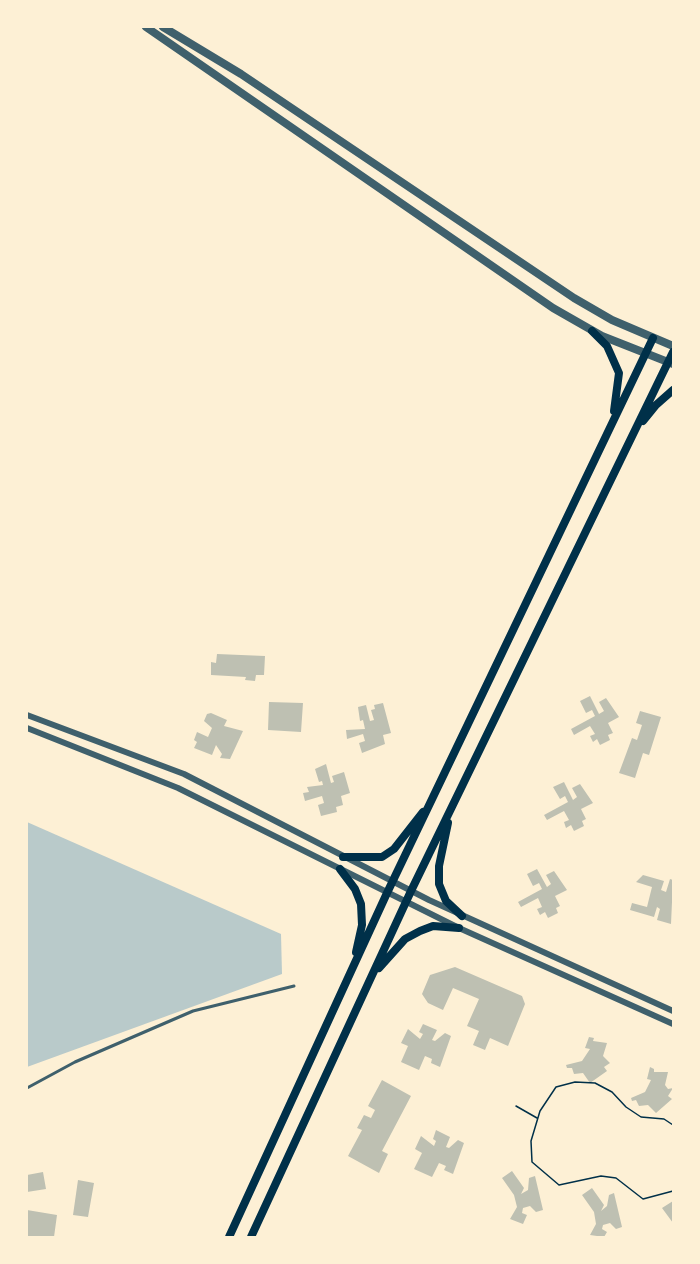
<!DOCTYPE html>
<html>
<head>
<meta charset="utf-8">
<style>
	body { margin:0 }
	#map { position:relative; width:700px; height:1264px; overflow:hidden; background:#fdf0d5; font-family:"Alegreya Sans",sans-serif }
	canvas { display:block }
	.frame { position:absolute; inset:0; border:28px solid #fdf0d5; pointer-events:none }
</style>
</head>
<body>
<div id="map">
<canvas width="700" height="1264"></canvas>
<div class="frame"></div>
</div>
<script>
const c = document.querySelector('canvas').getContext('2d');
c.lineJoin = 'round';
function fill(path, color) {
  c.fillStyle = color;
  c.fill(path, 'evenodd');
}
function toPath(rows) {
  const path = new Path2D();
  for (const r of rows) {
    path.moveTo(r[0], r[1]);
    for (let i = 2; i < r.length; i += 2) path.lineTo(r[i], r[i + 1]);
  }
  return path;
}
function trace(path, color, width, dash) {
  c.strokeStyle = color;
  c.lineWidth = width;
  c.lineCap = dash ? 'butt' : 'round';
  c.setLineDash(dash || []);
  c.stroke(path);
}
const green = toPath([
	[27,822,281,934,282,974,27,1067]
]);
const building = toPath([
	[217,654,265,656,264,675,256,675,255,681,245,680,246,677,211,675,211,662,216,663],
	[590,696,599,714,604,711,599,702,606,698,619,717,608,723,613,733,608,735,610,740,600,745,597,739,593,742,590,736,595,734,590,726,574,735,571,729,595,716,592,710,586,713,580,701],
	[269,702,303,703,301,732,268,730],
	[383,703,391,733,383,735,385,744,362,753,359,743,365,741,363,734,347,739,346,730,365,729,363,720,360,721,358,707,366,705,370,721,374,720,371,710,375,709,374,705],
	[640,711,661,717,649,755,643,753,635,778,619,773,632,738,637,740,642,725,636,723],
	[211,713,227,720,224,726,243,731,230,759,220,758,222,754,216,745,212,755,194,748,197,742,194,740,197,732,208,737,212,728,204,721,207,714],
	[326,764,331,783,334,782,332,776,344,772,350,793,341,796,343,805,336,807,337,812,321,816,318,805,324,803,322,796,305,801,303,793,309,792,307,787,323,785,322,781,319,782,315,769],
	[564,782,573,800,577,797,572,788,580,784,593,803,581,809,586,819,582,821,584,826,574,831,571,825,566,828,564,822,569,820,564,811,547,820,544,815,568,802,565,796,560,799,553,787],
	[537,869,547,887,551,884,546,875,554,871,567,890,555,896,560,906,556,908,558,913,548,918,545,912,540,915,537,909,542,907,538,898,521,907,518,902,542,889,539,883,533,886,527,874],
	[643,875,664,881,661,890,666,892,670,879,673,880,671,924,657,920,660,909,657,907,654,917,630,910,632,903,647,907,652,887,636,882],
	[455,967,522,996,525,1004,508,1046,490,1038,485,1050,473,1045,479,1031,467,1026,479,999,453,988,443,1010,428,1003,422,994,430,975],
	[423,1024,437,1030,432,1040,435,1041,445,1033,451,1036,440,1067,431,1063,432,1059,425,1056,419,1070,401,1062,408,1046,401,1043,408,1029,420,1039,423,1034,419,1032],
	[589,1037,594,1038,593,1041,607,1043,603,1056,610,1063,604,1067,607,1071,590,1083,583,1073,574,1074,572,1068,567,1068,566,1065,582,1061,590,1049,585,1048],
	[650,1067,654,1069,654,1072,668,1072,665,1085,668,1089,673,1088,668,1096,672,1099,656,1113,648,1105,639,1106,636,1100,632,1101,631,1098,645,1092,651,1080,647,1079],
	[382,1080,411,1096,382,1151,388,1154,379,1173,348,1156,362,1130,357,1128,364,1115,371,1118,375,1110,368,1106],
	[436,1130,450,1137,446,1147,449,1148,458,1140,464,1143,453,1174,444,1170,446,1166,439,1163,432,1177,414,1169,422,1153,415,1149,421,1136,434,1146,436,1141,433,1139],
	[512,1171,524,1188,521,1194,528,1190,529,1178,535,1176,543,1210,536,1212,530,1206,523,1208,522,1213,527,1215,523,1224,510,1219,517,1207,514,1195,502,1178],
	[43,1172,46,1189,27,1192,27,1175],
	[78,1180,94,1183,88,1217,73,1215],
	[592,1188,604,1205,601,1211,607,1206,609,1195,614,1193,622,1227,616,1229,610,1223,603,1225,602,1229,607,1232,604,1237,590,1235,596,1224,594,1212,582,1195],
	[673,1201,673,1223,662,1208],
	[27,1210,57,1215,54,1237,27,1237]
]);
const path = toPath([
	[516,1106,537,1118],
	[673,1125,664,1119,641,1117,626,1107,612,1092,595,1083,575,1082,556,1087,540,1111,531,1141,532,1162,559,1185,601,1176,616,1178,643,1199,673,1191]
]);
const service = toPath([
	[27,1088,75,1062,193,1011,294,986]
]);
const minor = toPath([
	[27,715,184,774,429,900,673,1011],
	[27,728,178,788,459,928,673,1024]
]);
const tertiary = toPath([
	[146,27,553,308,602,336,673,364],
	[163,27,241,74,574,298,612,320,673,346]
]);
const secondary = toPath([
	[592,331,607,346,619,373,614,411],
	[643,421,656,405,673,390],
	[448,823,439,866,439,884,446,901,462,916],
	[343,857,382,857,394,849,423,812],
	[340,869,355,889,361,904,362,925,356,952],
	[379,968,405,939,420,931,433,926,459,928],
	[229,1237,387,893,653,338],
	[251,1237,411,891,673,352]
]);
fill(green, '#b9caca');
fill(building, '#bec0b2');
trace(path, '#003049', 1.5);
trace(service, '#3f606c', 3);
trace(minor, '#3f606c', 6);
trace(tertiary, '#3f606c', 8);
trace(secondary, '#003049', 8);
</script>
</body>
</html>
